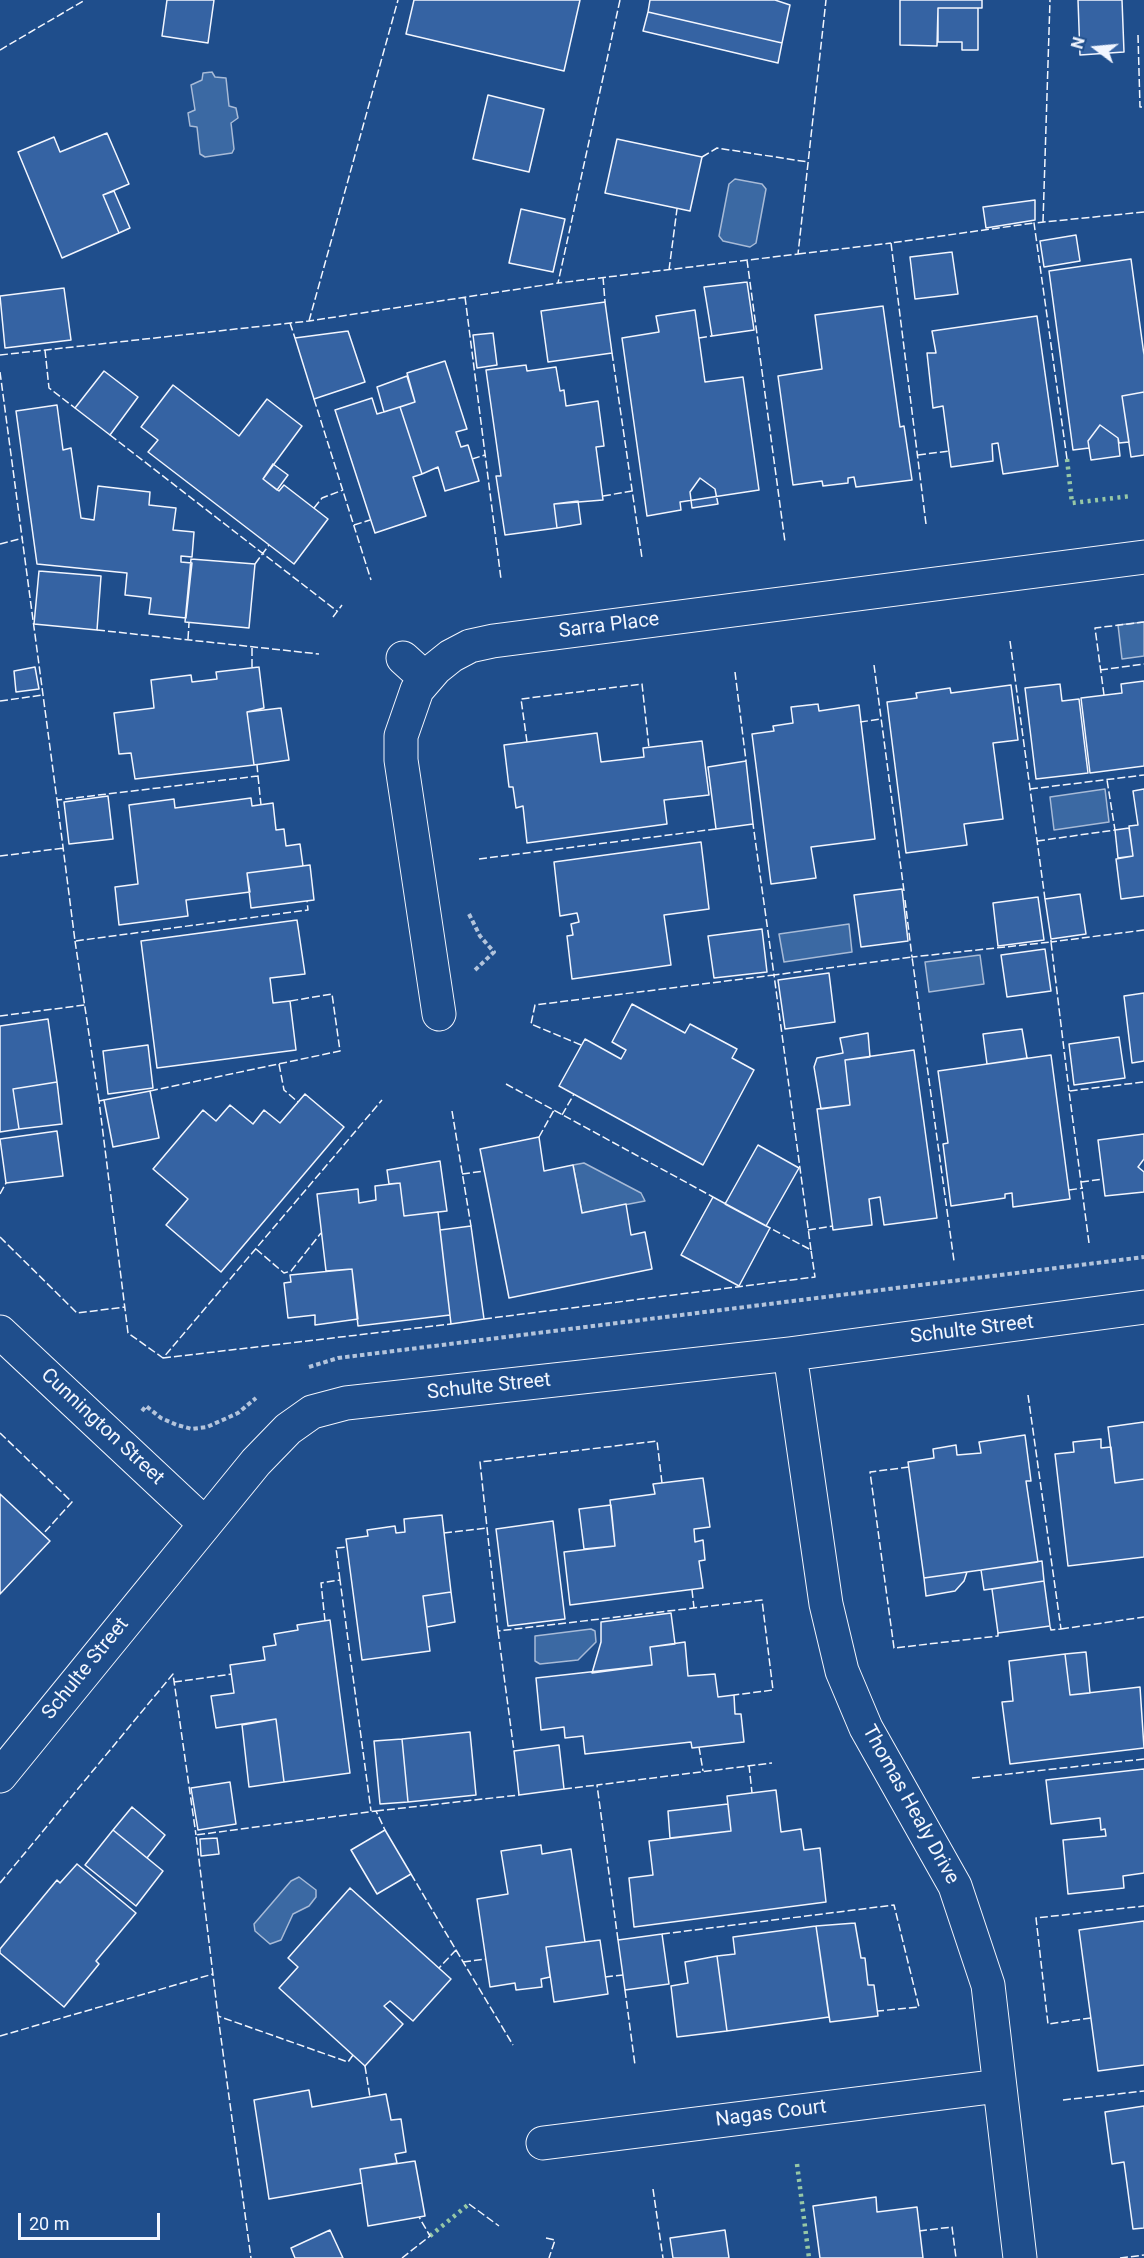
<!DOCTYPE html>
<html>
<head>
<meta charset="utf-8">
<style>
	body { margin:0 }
	#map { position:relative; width:1144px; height:2258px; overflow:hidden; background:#1f4e8c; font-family:Roboto,sans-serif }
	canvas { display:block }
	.north { position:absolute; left:1066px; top:18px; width:60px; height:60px; -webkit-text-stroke:4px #1f4e8c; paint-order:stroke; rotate:286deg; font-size:16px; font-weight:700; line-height:24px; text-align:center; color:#f2f6ff }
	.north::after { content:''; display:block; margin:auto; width:21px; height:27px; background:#f2f6ff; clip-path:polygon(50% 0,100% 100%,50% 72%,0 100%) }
	.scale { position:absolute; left:18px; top:2213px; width:142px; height:27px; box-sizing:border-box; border:3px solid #f2f6ff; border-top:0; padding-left:8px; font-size:18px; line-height:21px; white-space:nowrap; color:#f2f6ff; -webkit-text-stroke:4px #1f4e8c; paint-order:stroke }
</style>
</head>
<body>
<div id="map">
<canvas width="1144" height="2258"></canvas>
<div class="north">N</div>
<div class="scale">20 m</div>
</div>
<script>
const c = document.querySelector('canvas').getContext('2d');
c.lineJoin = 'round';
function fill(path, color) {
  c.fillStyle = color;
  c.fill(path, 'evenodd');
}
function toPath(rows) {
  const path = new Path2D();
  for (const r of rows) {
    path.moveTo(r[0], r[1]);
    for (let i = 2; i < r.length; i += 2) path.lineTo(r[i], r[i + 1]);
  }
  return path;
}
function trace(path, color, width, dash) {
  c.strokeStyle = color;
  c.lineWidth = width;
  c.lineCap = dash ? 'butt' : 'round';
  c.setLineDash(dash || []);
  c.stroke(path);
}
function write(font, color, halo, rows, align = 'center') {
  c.font = font + ' Roboto,sans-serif';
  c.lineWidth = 4.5;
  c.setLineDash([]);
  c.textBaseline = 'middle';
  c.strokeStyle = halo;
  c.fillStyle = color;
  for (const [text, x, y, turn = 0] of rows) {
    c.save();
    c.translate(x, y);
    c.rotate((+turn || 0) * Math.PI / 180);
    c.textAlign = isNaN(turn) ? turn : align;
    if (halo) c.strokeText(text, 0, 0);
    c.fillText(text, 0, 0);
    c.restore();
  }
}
const water = toPath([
	[212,72,215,77,226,78,229,106,236,108,238,118,231,123,234,149,232,153,205,157,200,154,197,127,190,126,188,113,195,110,191,85,202,80,203,73,212,72],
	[735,179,762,184,766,189,756,243,750,247,723,241,719,236,729,184,735,179],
	[1144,622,1144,656,1122,659,1118,625,1144,622],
	[1105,789,1109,822,1054,830,1050,797,1105,789],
	[849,924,852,952,784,962,779,934,849,924],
	[980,955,984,984,929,992,925,962,980,955],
	[584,1163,641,1193,645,1201,582,1213,573,1165,584,1163],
	[591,1629,595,1631,596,1642,578,1660,540,1664,535,1661,535,1636,591,1629],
	[299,1877,316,1890,316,1897,309,1906,293,1914,281,1940,270,1944,255,1931,254,1924,291,1881,299,1877]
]);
const building = toPath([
	[167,0,214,0,208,43,162,36,167,0],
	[414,0,580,0,564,71,406,34,414,0],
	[650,0,775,0,790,5,782,43,648,12,650,0],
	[900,0,982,0,982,8,938,8,937,46,900,45,900,0],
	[1078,0,1122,0,1124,52,1080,55,1078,0],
	[938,8,978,8,978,50,962,50,962,42,938,42,938,8],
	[648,12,782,43,778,63,643,31,648,12],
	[488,95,544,109,529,172,473,159,488,95],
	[107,133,129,184,103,195,119,233,62,258,18,152,54,137,60,152,107,133],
	[617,139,702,157,690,211,605,193,617,139],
	[114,191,130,228,119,233,103,195,114,191],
	[1035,200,1035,220,986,228,983,207,1035,200],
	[521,209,565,219,553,272,509,263,521,209],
	[1076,235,1080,261,1044,267,1040,241,1076,235],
	[952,252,958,294,915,299,910,257,952,252],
	[1131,259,1144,355,1144,392,1122,396,1129,442,1119,443,1118,438,1100,425,1088,441,1089,448,1073,450,1049,271,1131,259],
	[747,282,754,330,712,336,704,287,747,282],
	[64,288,71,340,5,348,0,296,64,288],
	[605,302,612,353,548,362,541,311,605,302],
	[883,306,900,427,904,426,912,480,856,487,854,477,848,478,848,483,823,486,822,481,793,485,778,376,822,369,815,315,883,306],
	[695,310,705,382,743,377,759,490,680,502,681,510,647,516,622,338,659,332,656,316,695,310],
	[1037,316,1058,466,1003,474,998,443,992,444,993,461,951,467,943,406,933,408,927,353,936,353,932,331,1037,316],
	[348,331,365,382,314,399,295,338,348,331],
	[493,333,497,365,477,368,473,335,493,333],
	[445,361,467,429,456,432,461,447,468,445,479,481,445,491,438,467,422,474,400,407,415,402,407,373,445,361],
	[526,365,527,371,556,367,560,391,564,390,566,406,598,401,604,446,596,447,603,500,554,504,557,528,505,535,496,476,501,476,486,370,526,365],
	[104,371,138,397,110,435,75,408,104,371],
	[407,376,415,402,384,412,377,387,407,376],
	[173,385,239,436,267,399,302,426,263,479,279,491,284,485,328,519,294,564,148,452,158,440,141,427,173,385],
	[1144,392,1144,455,1131,457,1122,396,1144,392],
	[372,398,377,414,400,407,422,474,413,477,426,516,375,533,335,410,372,398],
	[57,405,63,450,71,448,81,518,94,520,98,486,150,492,149,505,176,508,173,530,194,532,192,557,181,556,181,562,192,563,186,618,149,614,151,598,125,595,127,573,37,564,16,411,57,405],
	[1100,425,1118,438,1120,456,1091,460,1088,441,1100,425],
	[273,464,288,475,277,490,263,479,273,464],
	[700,478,715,489,718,504,692,508,690,492,700,478],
	[578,501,581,524,557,528,554,504,578,501],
	[191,559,255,564,249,628,185,622,191,559],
	[39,571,101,576,97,630,34,624,39,571],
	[35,667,39,689,16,692,14,671,35,667],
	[259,667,264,708,247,712,254,765,135,779,131,753,119,754,114,713,154,708,151,680,191,675,192,682,217,679,216,672,259,667],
	[1144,681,1144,766,1090,773,1081,698,1122,693,1121,684,1144,681],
	[1060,684,1062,701,1079,699,1088,773,1036,779,1025,688,1060,684],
	[1011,685,1018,740,993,743,1003,819,964,824,967,845,906,853,887,702,917,698,916,693,950,688,951,693,1011,685],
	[818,704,819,711,859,705,875,839,811,847,816,878,771,884,752,734,774,731,773,726,793,723,791,707,818,704],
	[281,708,289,760,254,765,247,712,281,708],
	[597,733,601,762,644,757,643,748,702,741,709,795,664,800,667,824,527,843,523,806,516,808,513,787,509,787,504,745,597,733],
	[746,761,753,824,716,829,708,767,746,761],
	[1144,789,1144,896,1121,899,1116,859,1133,856,1129,826,1138,825,1133,791,1144,789],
	[108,796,113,839,69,844,64,802,108,796],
	[251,798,252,806,273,803,276,830,284,829,286,846,300,844,303,866,247,873,250,892,186,900,188,916,119,925,115,887,138,884,129,805,174,799,175,808,251,798],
	[1129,828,1133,856,1118,858,1115,830,1129,828],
	[701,842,709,909,664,915,671,965,572,979,567,936,573,935,571,924,579,922,577,913,560,916,554,862,701,842],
	[310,865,314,900,251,908,247,873,310,865],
	[902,889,908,941,861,947,854,895,902,889],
	[1080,894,1086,934,1051,939,1045,899,1080,894],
	[1038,897,1044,940,998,946,993,903,1038,897],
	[297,920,305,974,270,978,273,1003,290,1001,296,1050,157,1068,141,941,297,920],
	[762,929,767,972,714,978,708,936,762,929],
	[1045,949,1051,991,1007,997,1001,955,1045,949],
	[829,973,835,1022,785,1029,778,980,829,973],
	[1144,993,1144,1061,1132,1063,1124,996,1144,993],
	[632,1004,685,1033,690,1024,737,1049,732,1058,754,1070,703,1165,559,1086,585,1039,621,1059,626,1050,612,1042,632,1004],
	[48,1019,57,1082,13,1089,19,1129,0,1132,0,1026,48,1019],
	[1022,1029,1027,1058,987,1064,983,1034,1022,1029],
	[868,1033,870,1057,845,1060,850,1105,821,1109,814,1067,817,1058,843,1053,840,1038,868,1033],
	[1119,1037,1125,1078,1074,1085,1069,1044,1119,1037],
	[148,1045,153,1088,108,1094,103,1051,148,1045],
	[914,1050,937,1218,884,1225,880,1197,869,1199,872,1225,833,1230,817,1109,850,1105,845,1060,914,1050],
	[1051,1055,1070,1199,1013,1207,1012,1193,1005,1194,1005,1198,951,1206,943,1144,948,1143,938,1071,1051,1055],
	[57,1082,62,1124,19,1129,13,1089,57,1082],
	[150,1091,159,1138,113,1147,104,1100,150,1091],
	[305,1094,344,1127,221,1272,166,1225,188,1199,153,1169,203,1110,216,1121,230,1105,253,1124,264,1110,280,1123,305,1094],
	[57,1131,63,1176,6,1183,0,1139,57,1131],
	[1144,1134,1144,1159,1138,1167,1144,1172,1144,1192,1105,1196,1098,1140,1144,1134],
	[539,1137,544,1171,573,1165,582,1213,626,1204,631,1235,645,1232,652,1269,509,1298,480,1149,539,1137],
	[758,1145,799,1168,766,1226,725,1204,758,1145],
	[440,1161,447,1211,404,1216,400,1183,389,1184,387,1170,440,1161],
	[400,1183,404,1216,438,1212,450,1315,358,1326,352,1269,326,1271,317,1194,358,1189,359,1203,376,1200,375,1186,400,1183],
	[713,1197,770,1228,739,1286,681,1255,713,1197],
	[471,1226,484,1319,451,1324,440,1230,471,1226],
	[352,1269,358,1319,315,1325,315,1315,288,1318,284,1283,291,1282,290,1275,352,1269],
	[1144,1422,1144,1479,1115,1483,1108,1427,1144,1422],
	[1025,1435,1031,1481,1026,1481,1038,1562,924,1578,908,1462,934,1458,933,1449,956,1445,957,1455,981,1453,979,1442,1025,1435],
	[1101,1439,1101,1448,1111,1447,1115,1483,1144,1479,1144,1557,1068,1566,1055,1454,1074,1452,1073,1442,1101,1439],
	[703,1478,710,1527,694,1529,695,1542,703,1540,705,1560,699,1561,703,1588,570,1605,564,1552,615,1546,610,1500,655,1494,653,1484,703,1478],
	[0,1494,50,1541,0,1594,0,1494],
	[611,1505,615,1546,584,1549,579,1509,611,1505],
	[442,1515,451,1592,423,1596,430,1651,362,1660,346,1539,368,1536,367,1530,395,1526,396,1533,405,1532,404,1519,442,1515],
	[553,1521,565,1619,508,1626,496,1529,553,1521],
	[1042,1561,1044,1581,984,1590,981,1570,1042,1561],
	[967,1572,964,1581,955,1591,926,1596,924,1578,967,1572],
	[1044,1581,1050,1626,998,1633,992,1589,1044,1581],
	[451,1592,455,1622,427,1627,423,1596,451,1592],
	[671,1613,675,1644,650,1647,652,1665,592,1673,601,1642,601,1622,671,1613],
	[330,1620,350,1773,284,1782,276,1719,216,1728,211,1696,234,1693,230,1665,265,1660,263,1647,276,1645,274,1634,298,1630,297,1625,330,1620],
	[685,1642,688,1676,715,1674,718,1697,734,1695,735,1714,741,1714,744,1742,692,1748,691,1742,585,1754,583,1736,565,1738,564,1727,541,1730,536,1678,652,1665,650,1647,685,1642],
	[1086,1652,1090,1693,1070,1695,1065,1654,1086,1652],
	[1065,1654,1070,1695,1140,1687,1144,1748,1010,1764,1002,1702,1013,1701,1009,1661,1065,1654],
	[276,1719,284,1782,249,1787,242,1725,276,1719],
	[470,1732,476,1795,408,1802,402,1739,470,1732],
	[402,1739,408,1802,380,1804,374,1741,402,1739],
	[559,1745,564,1789,519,1795,514,1751,559,1745],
	[1144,1769,1144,1873,1123,1876,1124,1888,1068,1894,1063,1840,1106,1836,1105,1829,1101,1830,1100,1818,1051,1824,1046,1780,1144,1769],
	[230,1782,236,1824,198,1830,191,1788,230,1782],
	[776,1790,781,1832,801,1829,804,1850,820,1848,826,1902,634,1927,629,1878,653,1875,649,1841,731,1831,727,1796,776,1790],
	[728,1804,731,1831,670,1838,668,1811,728,1804],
	[132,1807,165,1835,147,1858,113,1830,132,1807],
	[113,1830,163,1871,136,1906,85,1865,113,1830],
	[385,1830,411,1874,377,1894,351,1850,385,1830],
	[217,1838,219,1854,201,1856,200,1839,217,1838],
	[541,1845,542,1854,571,1849,585,1942,546,1947,550,1977,541,1979,542,1987,516,1990,515,1983,490,1987,477,1899,508,1894,501,1851,541,1845],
	[77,1864,136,1913,96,1961,99,1964,64,2007,0,1953,0,1949,57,1880,60,1883,77,1864],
	[350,1888,451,1979,413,2021,390,2001,384,2006,403,2024,365,2066,279,1988,298,1967,288,1958,350,1888],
	[1144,1921,1144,2065,1098,2071,1079,1930,1144,1921],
	[855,1923,861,1958,865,1958,868,1985,874,1985,878,2016,830,2022,816,1926,855,1923],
	[816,1926,829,2017,727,2031,717,1956,735,1954,733,1937,816,1926],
	[662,1934,669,1984,625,1990,618,1940,662,1934],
	[600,1940,608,1994,554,2002,546,1947,600,1940],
	[717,1956,727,2031,677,2037,671,1986,688,1983,685,1962,717,1956],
	[309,2090,312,2107,386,2094,391,2120,401,2119,406,2152,395,2154,397,2163,360,2169,362,2183,269,2199,254,2100,309,2090],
	[1144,2106,1144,2228,1133,2229,1124,2162,1112,2164,1105,2112,1144,2106],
	[415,2161,425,2216,368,2226,360,2169,415,2161],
	[876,2197,877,2212,917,2207,923,2258,820,2258,813,2206,876,2197],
	[330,2230,343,2258,295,2258,291,2248,330,2230],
	[725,2230,729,2258,673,2258,670,2238,725,2230]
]);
const path = toPath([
	[469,914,480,936,494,952,474,971],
	[309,1367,338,1358,1144,1257],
	[142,1411,146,1406,161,1418,177,1425,192,1429,207,1427,238,1413,256,1398]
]);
const minor = toPath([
	[403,658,425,678],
	[439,1014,401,760,401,736,417,690,436,668,451,656,470,646,493,641,1144,557],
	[0,1332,204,1523],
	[790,1354,826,1604,842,1671,866,1728,955,1886,988,1985,1020,2258],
	[0,1776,256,1462,288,1429,312,1412,346,1403,790,1354,1144,1307],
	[543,2143,999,2086]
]);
const hedge = toPath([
	[1067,459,1072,503,1131,496],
	[797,2164,809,2258],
	[430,2236,469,2204]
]);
const fence = toPath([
	[620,0,558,283,798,254,826,0],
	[1138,35,1140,107,1144,107],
	[0,50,85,0],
	[702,157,717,148,808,162],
	[1043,222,1050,0],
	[798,254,891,243],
	[747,260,785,542],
	[669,270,677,209],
	[603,277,605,302],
	[465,297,501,579],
	[309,321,398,0],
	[290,323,295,338],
	[699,338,712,336],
	[45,350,49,388,75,408],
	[612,353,642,558],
	[0,355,309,321,558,283],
	[0,372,57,800,258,776,257,765],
	[314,399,371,580],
	[110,435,337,611],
	[918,455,949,451],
	[472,459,485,455],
	[1067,459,1034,223,1144,212],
	[603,496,632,491],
	[314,508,322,498,343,490],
	[926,524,891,243,1034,223],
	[354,525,370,520],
	[0,544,23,538],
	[255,564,269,545],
	[333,617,342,605],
	[97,630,319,654],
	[188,639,189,623],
	[1010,641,1045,899],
	[874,665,904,891],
	[252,667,252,647],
	[1100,670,1144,664],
	[735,672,746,761],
	[1104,695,1095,628,1144,622],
	[0,701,43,695],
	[860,722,881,719],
	[527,742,521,699,642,684,649,748],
	[258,776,261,805],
	[1030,789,1144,775],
	[57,800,75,941,308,910,307,901],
	[1037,841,1115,830,1107,780],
	[0,856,64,848],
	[479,859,716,829],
	[905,900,912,957,1051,942,1069,1091],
	[1051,940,1051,942,1144,930],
	[75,941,99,1101],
	[0,1016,85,1005],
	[581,1045,531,1024,535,1005,774,975,753,824],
	[279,1064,284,1090,298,1102],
	[506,1084,713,1197],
	[150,1091,340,1051,332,994,290,1001],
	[104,1100,99,1101,128,1333,163,1358,382,1100],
	[452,1111,471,1226],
	[562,1115,574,1094],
	[539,1137,554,1110],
	[462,1174,485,1171],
	[1081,1182,1103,1179],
	[1069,1190,1083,1188],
	[0,1194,6,1183],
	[808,1230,833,1226],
	[0,1237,77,1313,125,1307],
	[1089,1243,1069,1091,1144,1082],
	[256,1249,284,1273,291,1271,321,1233],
	[811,1250,774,975,912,957,954,1261],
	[484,1319,815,1277,811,1250,770,1228],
	[163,1358,451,1324],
	[1028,1395,1061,1629,1051,1630,1050,1626],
	[0,1433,72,1502,43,1534],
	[909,1467,870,1472,894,1648,998,1636,998,1633],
	[662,1483,657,1441,480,1462,498,1631,762,1600,773,1690,734,1695],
	[444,1533,487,1528],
	[340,1580,336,1548,346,1547],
	[692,1590,694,1608],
	[325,1621,321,1583,340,1580,371,1811],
	[1061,1629,1144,1617],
	[498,1631,514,1751],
	[174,1682,232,1674],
	[699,1747,703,1771],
	[749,1765,752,1793],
	[972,1778,1144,1759],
	[564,1789,597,1785],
	[376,1811,519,1795],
	[411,1874,456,1950,439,1968],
	[0,1883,173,1674,196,1835],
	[662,1934,894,1905,919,2007,878,2011],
	[618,1940,597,1785,772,1763],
	[456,1950,513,2045],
	[463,1962,486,1959],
	[605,1977,623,1975],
	[625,1990,635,2065],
	[218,2016,251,2258],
	[1091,2018,1048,2024,1036,1918,1144,1906],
	[0,2036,213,1974],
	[353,2055,348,2062,218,2016,196,1835,376,1811,385,1830],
	[365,2066,370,2097],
	[1063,2100,1144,2091],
	[653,2189,663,2258],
	[469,2204,499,2226],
	[919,2231,952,2227,956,2258],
	[546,2238,555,2240,549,2258],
	[402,2258,430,2236,419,2217],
	[1120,2258,1144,2255]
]);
const streetNames = [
	["Sarra Place",609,626,-7],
	["Schulte Street",972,1330,-7],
	["Schulte Street",489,1387,-6],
	["Cunnington Street",102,1427,43],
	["Schulte Street",86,1669,-51],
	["Thomas Healy Drive",910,1805,61],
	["Nagas Court",771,2114,-7]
];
fill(water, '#3b69a3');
trace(water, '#a8bbd7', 1.5);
fill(building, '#3563a3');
trace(building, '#f2f6ff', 1.5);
trace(minor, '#f2f6ff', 35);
trace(path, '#b3c4dc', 4, [4.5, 3]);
trace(minor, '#1f4e8c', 33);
trace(hedge, '#97c8a6', 4.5, [3, 4.5]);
trace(fence, '#f2f6ff', 1.5, [8, 3]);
write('20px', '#f2f6ff', '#1f4e8c', streetNames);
</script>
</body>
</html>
